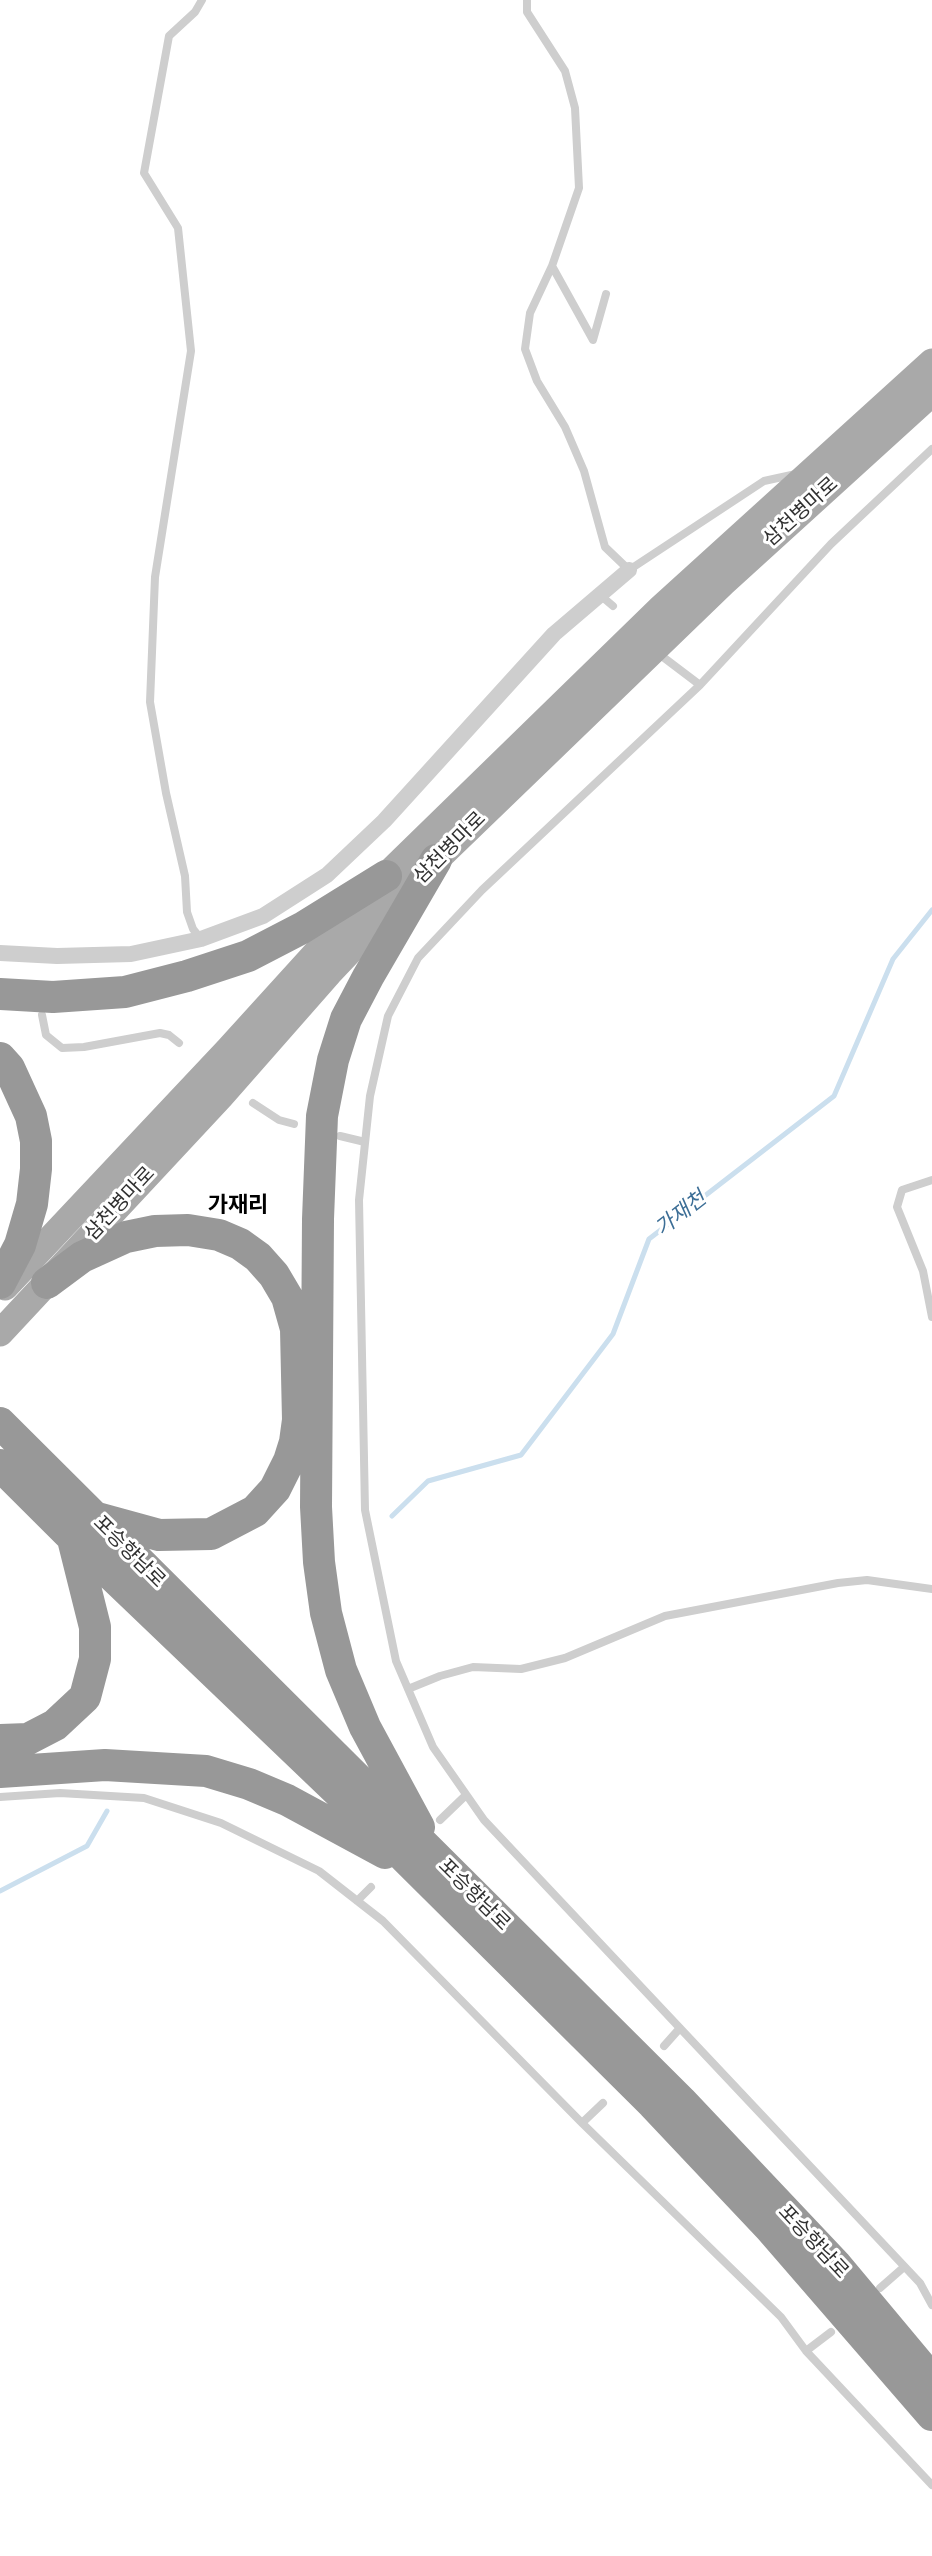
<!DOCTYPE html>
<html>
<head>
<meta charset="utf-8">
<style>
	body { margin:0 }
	canvas { display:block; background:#fff }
</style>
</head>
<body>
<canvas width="932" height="2556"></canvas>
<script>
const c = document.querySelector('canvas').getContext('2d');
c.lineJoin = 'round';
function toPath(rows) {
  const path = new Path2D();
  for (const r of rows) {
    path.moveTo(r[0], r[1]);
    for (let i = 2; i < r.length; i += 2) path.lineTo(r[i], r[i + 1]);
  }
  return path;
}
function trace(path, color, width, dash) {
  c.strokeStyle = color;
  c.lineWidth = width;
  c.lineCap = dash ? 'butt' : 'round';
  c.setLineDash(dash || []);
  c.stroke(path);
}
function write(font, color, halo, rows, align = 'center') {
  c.font = font + ' "Fira Sans","Noto Sans KR",sans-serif';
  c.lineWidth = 6;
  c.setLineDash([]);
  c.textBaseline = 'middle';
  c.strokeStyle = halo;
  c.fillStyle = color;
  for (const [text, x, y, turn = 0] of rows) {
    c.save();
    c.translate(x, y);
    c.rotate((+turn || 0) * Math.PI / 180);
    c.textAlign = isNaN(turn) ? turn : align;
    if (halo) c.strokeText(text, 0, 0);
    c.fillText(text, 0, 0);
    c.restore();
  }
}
const stream = toPath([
	[392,1516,428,1481,521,1455,613,1334,649,1239,834,1096,893,959,932,910],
	[0,1891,87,1846,107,1811]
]);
const lane = toPath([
	[527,0,527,12,565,71,575,108,579,188,552,266],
	[606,294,593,340,552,266,530,313,525,349,537,381,565,427,584,471,605,547,629,570,764,481,796,474],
	[932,449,831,544,700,685,482,890,418,958,388,1016,370,1096,359,1200,365,1510,396,1661,433,1747,484,1820,920,2283,932,2305],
	[600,595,613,606],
	[663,657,700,685],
	[201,939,193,929,187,912,185,876,166,793,150,702,155,577,191,351,178,228,144,173,169,36,195,12,202,0],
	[42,1015,46,1035,62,1048,84,1047,160,1033,169,1035,179,1043],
	[253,1103,279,1120,294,1124],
	[340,1136,365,1142],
	[932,1180,902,1190,897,1207,923,1271,932,1317],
	[408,1689,440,1676,473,1667,521,1669,565,1658,665,1616,838,1583,867,1580,932,1589],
	[0,1797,60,1793,144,1798,221,1823,319,1871,383,1921,582,2123,781,2317,806,2351,932,2485],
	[440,1820,466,1795],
	[357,1901,371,1887],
	[664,2046,680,2028],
	[582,2123,603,2103],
	[880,2288,904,2267],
	[806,2351,831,2332]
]);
const street = toPath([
	[0,953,57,956,131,954,201,939,263,916,327,875,384,821,554,634,629,570]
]);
const primary = toPath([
	[5,1287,228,1050,386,876,662,607,932,362],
	[0,1333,220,1097,329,973,436,860,723,583,932,393]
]);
const highway = toPath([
	[0,994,53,997,125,992,187,976,248,956,302,928,386,876],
	[0,1058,9,1068,31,1116,36,1141,36,1169,32,1204,20,1245,0,1283],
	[47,1283,82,1257,126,1237,155,1231,188,1230,219,1235,240,1244,258,1257,274,1275,287,1297,296,1329,298,1420,295,1442,289,1461,275,1489,255,1511,211,1534,159,1535,97,1518],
	[0,1423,681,2101,836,2265,932,2380],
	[0,1465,73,1538,351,1804,653,2104,770,2228,932,2415],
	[0,1740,28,1739,55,1725,85,1697,95,1659,95,1627,73,1539],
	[0,1772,105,1765,206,1771,249,1784,287,1800,385,1853],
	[419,1827,365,1727,341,1670,326,1613,319,1562,316,1507,318,1219,322,1116,333,1060,346,1019,368,977,436,860]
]);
const streetNames = [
	["삼천병마로",801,512,-42],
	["삼천병마로",450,848,-45],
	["삼천병마로",120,1204,-47],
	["포승향남로",129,1552,45],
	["포승향남로",474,1895,45],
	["포승향남로",813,2242,47]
];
const waterNames = [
	["가재천",681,1214,-38]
];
const quarterNames = [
	["가재리",238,1206]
];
trace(stream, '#cbdfee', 5);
trace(lane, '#cecece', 8);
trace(street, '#cecece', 16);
trace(primary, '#a9a9a9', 27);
trace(highway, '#989898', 32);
write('20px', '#313131', '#fff', streetNames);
write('italic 21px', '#3c6e96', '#fff', waterNames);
write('bold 22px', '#000', '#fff', quarterNames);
</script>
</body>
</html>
